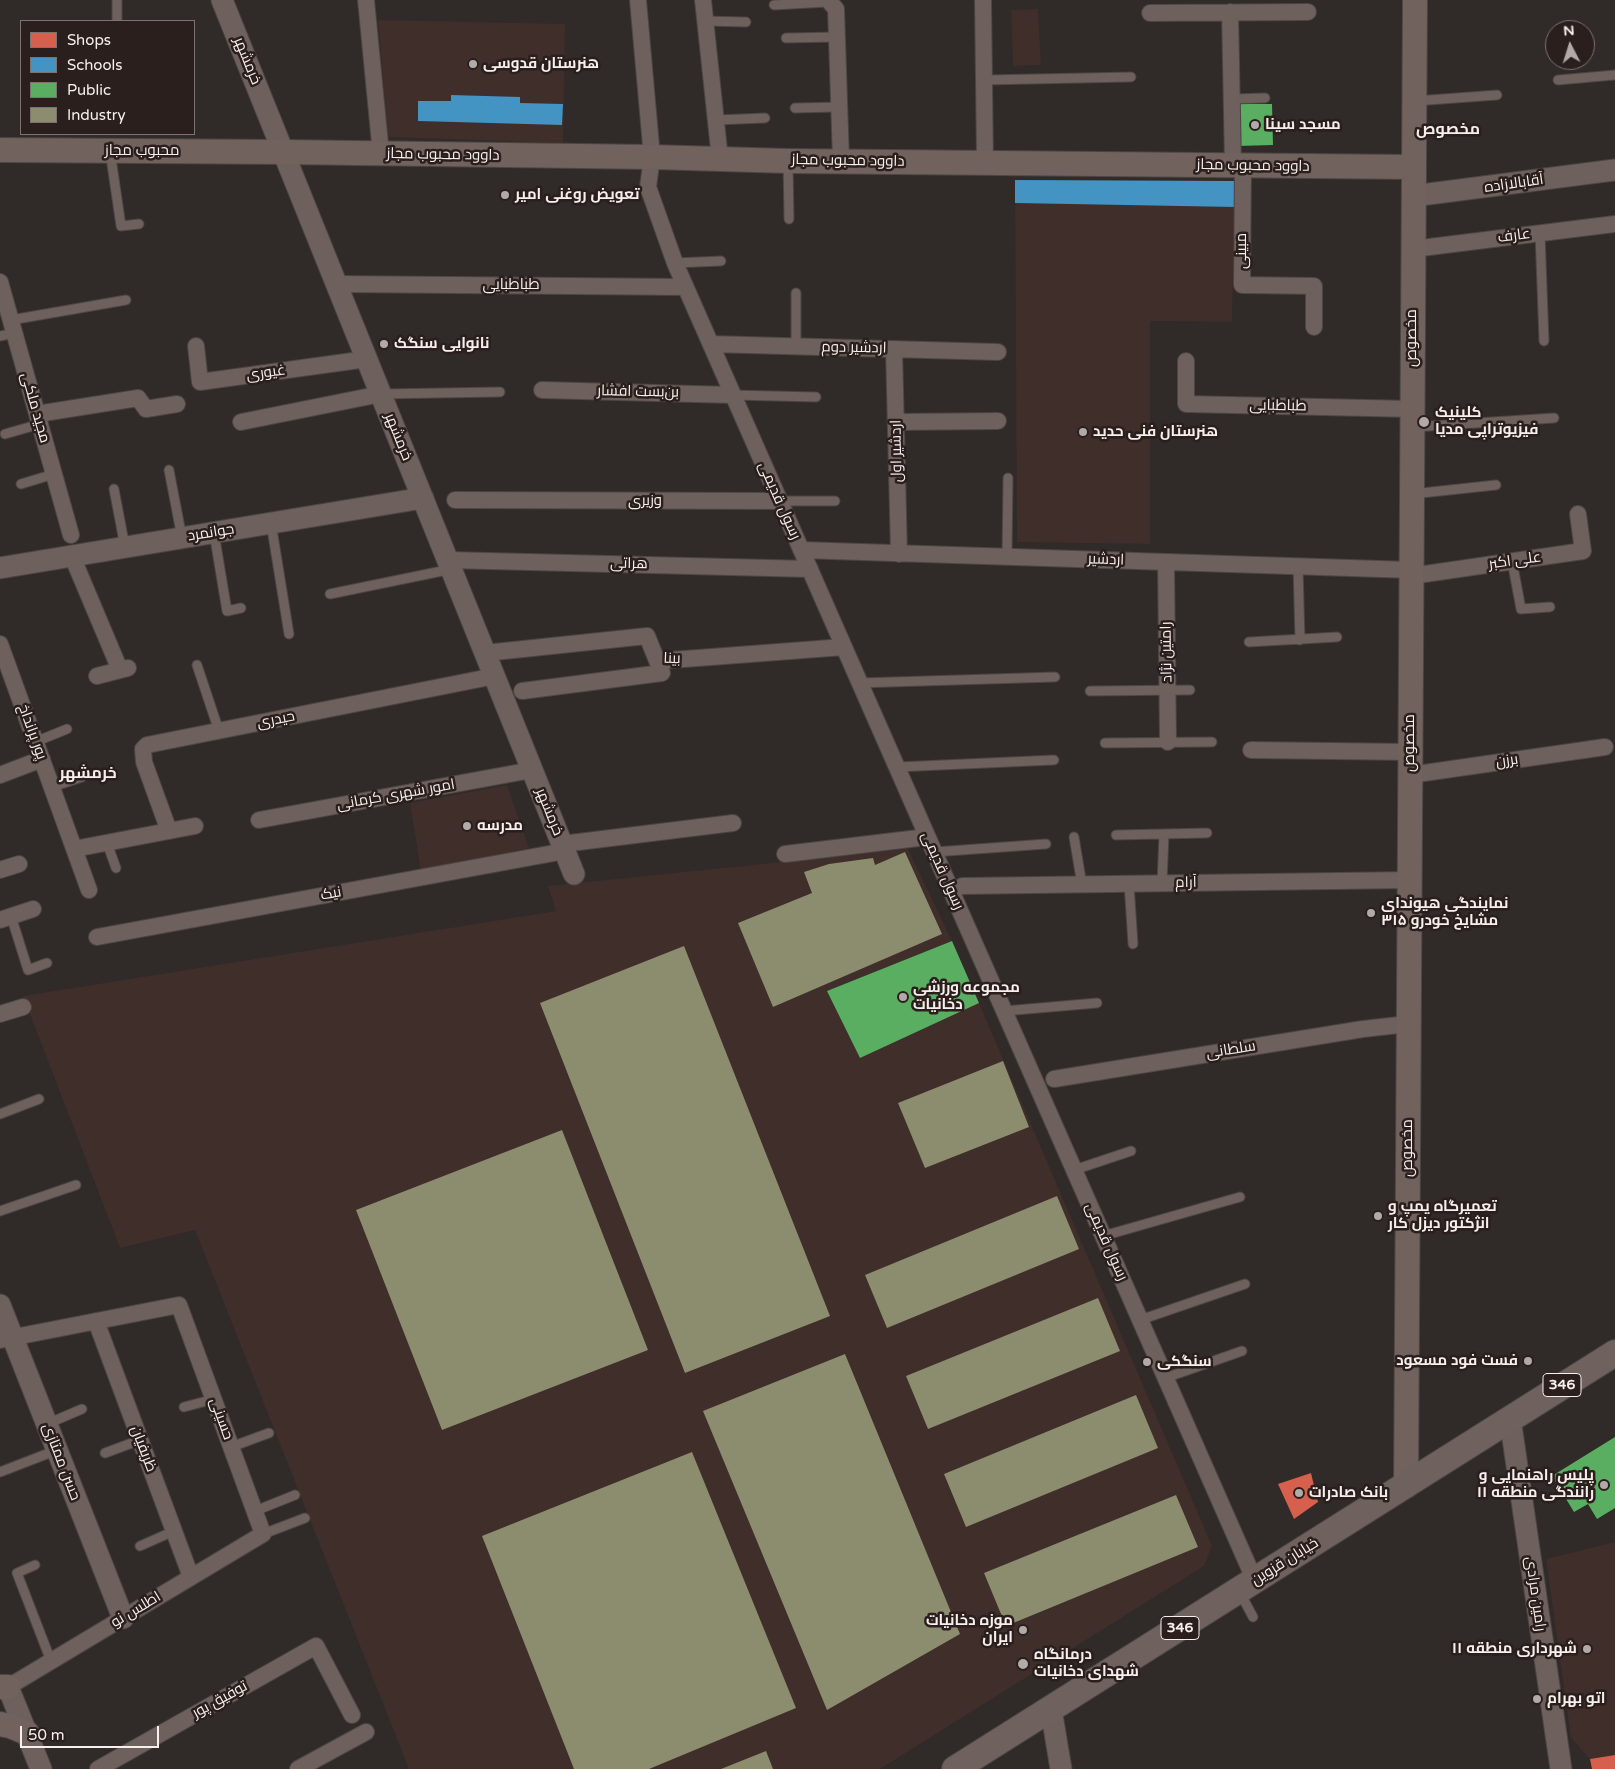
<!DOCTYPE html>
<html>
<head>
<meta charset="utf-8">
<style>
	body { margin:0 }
	#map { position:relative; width:1615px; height:1769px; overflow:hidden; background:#302a28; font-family:"Varela Round",sans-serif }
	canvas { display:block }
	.legend { position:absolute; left:20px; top:20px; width:175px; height:115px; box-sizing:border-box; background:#2a1f1c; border:1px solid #7c7270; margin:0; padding:6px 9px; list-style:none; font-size:15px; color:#f7efed }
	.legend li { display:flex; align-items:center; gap:10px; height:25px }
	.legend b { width:25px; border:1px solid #7c7270 }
	.north { position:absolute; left:1545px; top:20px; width:50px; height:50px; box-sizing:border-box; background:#2a1f1c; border:1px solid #7c7270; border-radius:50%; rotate:355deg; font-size:14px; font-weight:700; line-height:20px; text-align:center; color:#f7efed }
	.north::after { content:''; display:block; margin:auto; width:18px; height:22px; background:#b1aaa8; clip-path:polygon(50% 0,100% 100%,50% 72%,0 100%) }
	.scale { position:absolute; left:20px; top:1726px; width:139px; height:22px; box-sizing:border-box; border:2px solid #f7efed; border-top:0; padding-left:6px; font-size:15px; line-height:18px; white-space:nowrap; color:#f7efed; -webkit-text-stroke:4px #2a1f1c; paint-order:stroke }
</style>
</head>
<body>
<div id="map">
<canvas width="1615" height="1769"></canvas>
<ul class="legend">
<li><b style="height:14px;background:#d6604d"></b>Shops</li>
<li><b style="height:14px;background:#4393c3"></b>Schools</li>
<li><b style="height:14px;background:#5aae61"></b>Public</li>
<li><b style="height:14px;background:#8c8c6e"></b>Industry</li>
</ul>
<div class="north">N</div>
<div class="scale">50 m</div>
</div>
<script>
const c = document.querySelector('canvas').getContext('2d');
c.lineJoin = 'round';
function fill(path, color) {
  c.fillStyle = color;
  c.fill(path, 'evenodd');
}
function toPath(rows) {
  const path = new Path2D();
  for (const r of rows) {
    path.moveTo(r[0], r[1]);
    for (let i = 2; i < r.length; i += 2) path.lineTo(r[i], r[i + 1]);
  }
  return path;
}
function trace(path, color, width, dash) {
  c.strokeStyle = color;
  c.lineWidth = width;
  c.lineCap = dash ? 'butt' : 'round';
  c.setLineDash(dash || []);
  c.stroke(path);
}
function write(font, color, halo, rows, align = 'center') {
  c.font = font + ' "Varela Round",Cairo,sans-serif';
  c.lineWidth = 5;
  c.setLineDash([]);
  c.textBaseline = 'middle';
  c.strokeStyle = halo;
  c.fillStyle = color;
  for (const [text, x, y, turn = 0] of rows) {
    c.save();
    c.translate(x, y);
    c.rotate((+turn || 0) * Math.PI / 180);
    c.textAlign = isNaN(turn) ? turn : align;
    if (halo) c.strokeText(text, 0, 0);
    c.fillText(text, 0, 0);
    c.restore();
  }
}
const built = toPath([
	[1038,9,1041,65,1013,66,1011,10],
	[378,20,565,24,563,143,388,137],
	[1015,180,1235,181,1232,322,1150,321,1150,544,1017,542],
	[507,785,529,848,421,872,410,803],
	[908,849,952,941,827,991,979,1003,1212,1546,1204,1566,880,1769,409,1769,195,1230,120,1248,23,996,556,911,548,886],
	[1615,1542,1615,1755,1590,1759,1571,1738,1546,1559]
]);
const shops = toPath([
	[1311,1473,1318,1502,1294,1519,1278,1484],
	[1615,1755,1615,1769,1592,1769,1590,1759]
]);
const schools = toPath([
	[451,95,520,97,520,103,563,104,562,125,418,121,418,101,451,101],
	[1015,180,1235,181,1235,207,1015,203]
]);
const public = toPath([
	[1238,104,1272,104,1273,145,1238,146],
	[952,941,979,1003,860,1058,827,991],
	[1615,1437,1615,1508,1597,1519,1588,1504,1574,1512,1552,1476]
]);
const industry = toPath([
	[905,852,942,934,773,1007,738,923,812,893,804,872,829,864,873,858,875,865],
	[684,946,830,1316,685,1373,540,1003],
	[1003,1061,1029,1127,925,1168,898,1103],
	[562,1130,648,1350,442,1430,356,1210],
	[1057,1196,1079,1249,887,1328,865,1275],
	[1098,1298,1120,1351,928,1429,906,1376],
	[845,1354,960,1634,827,1710,703,1411],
	[1136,1395,1158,1448,966,1527,944,1474],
	[692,1452,796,1708,649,1769,574,1769,482,1536],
	[1176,1495,1198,1547,1006,1626,984,1573],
	[766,1751,773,1769,721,1769]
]);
const service = toPath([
	[774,5,828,2],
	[117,21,117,0],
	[705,21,746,22],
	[786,38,836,37],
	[984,80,1131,77],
	[1558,80,1615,75],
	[1232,99,1265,98],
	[1415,101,1497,95],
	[795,108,839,107],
	[716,120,765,118],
	[110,151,121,226,139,224],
	[788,162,789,219],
	[1540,233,1544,341],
	[675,263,721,261],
	[796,293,796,346],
	[11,320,126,300],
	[0,336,14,333],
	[381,394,500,392],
	[733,395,816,397],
	[1414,427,1554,418],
	[5,434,40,424],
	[169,470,182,538],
	[21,484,54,474],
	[114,489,125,547],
	[1412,494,1496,485],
	[780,501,835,501],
	[271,523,289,634],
	[214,533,227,611,241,608],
	[1007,557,1008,478],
	[1512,561,1521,609,1550,607],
	[1298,566,1300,640],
	[330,594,452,569],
	[1249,642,1337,637],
	[197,665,219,731],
	[859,683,1055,677],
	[1090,691,1190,690],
	[35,742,67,729],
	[1105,743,1212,742],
	[897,767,1054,760],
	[52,787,82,777],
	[1116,835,1207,833],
	[1074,837,1082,885],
	[107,843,116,868],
	[934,852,1046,844],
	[1162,883,1164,834],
	[1129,884,1133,944],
	[11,916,28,970,47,963],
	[1004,1011,1097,1003],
	[0,1114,39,1099],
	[1074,1170,1131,1151],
	[0,1211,76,1185],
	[1103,1236,1240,1197],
	[1140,1320,1245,1284],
	[1165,1378,1242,1351],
	[184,1407,214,1399],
	[47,1424,82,1409],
	[231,1447,269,1433],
	[105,1453,140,1440],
	[0,1472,57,1450],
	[255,1511,295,1495],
	[263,1534,305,1518],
	[140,1546,174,1531],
	[35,1565,17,1573,51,1661],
	[1239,1591,1253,1617]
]);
const minor = toPath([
	[366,0,381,154],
	[638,0,652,157,648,187,675,263,1255,1581],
	[703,0,720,159],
	[828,0,836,9,841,161],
	[983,0,985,162],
	[1230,12,1233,165],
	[1150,13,1308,12],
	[1243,165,1242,285,1314,286,1314,327],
	[1413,249,1615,224],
	[0,282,71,535],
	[337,284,685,287],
	[711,344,998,352],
	[196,346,200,382,367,359],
	[894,349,899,554],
	[1186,361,1186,404,1412,409],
	[542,390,733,395],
	[37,414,138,398,146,409,177,404],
	[241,422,381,394],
	[896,422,998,421],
	[455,500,780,501],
	[801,550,1411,570],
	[72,556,120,670],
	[448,560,810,569],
	[1166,562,1168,742],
	[1411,576,1583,551,1578,514],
	[0,644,89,890],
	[485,653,647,636,662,673,522,691],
	[658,661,844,647],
	[97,676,128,668],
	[1251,750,1410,752],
	[0,775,42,759],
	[1410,775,1605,747],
	[259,820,532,770],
	[169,831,144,762,143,749,147,745,495,676],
	[562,844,733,823],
	[74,849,195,826],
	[785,854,927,837],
	[0,870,19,864],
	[962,886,1409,880],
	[0,920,33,909],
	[97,937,565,851],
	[0,1014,23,1007],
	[1054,1079,1363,1029,1408,1024],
	[96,1321,191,1577],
	[0,1340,179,1305,263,1534,8,1687],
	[98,1769,316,1646,352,1715],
	[298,1769,366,1732]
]);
const tertiary = toPath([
	[222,0,574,874],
	[1413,196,1615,170],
	[0,568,423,498],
	[0,1305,123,1618],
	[1510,1418,1561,1769],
	[8,1687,41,1769],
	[1051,1709,1061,1769]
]);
const secondary = toPath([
	[0,150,283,152,652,157,788,161,1413,167],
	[1406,1486,1415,0],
	[0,1687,8,1687],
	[0,1724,10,1726,27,1733]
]);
const primary = toPath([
	[955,1769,1615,1353]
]);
const markers = [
	[473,64,5,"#b1aaa8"],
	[1255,125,5,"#b1aaa8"],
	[505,195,5,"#b1aaa8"],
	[384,344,5,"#b1aaa8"],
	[1424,422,6,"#b1aaa8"],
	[1083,432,5,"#b1aaa8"],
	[467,826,5,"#b1aaa8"],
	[1371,913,5,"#b1aaa8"],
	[903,997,5,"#b1aaa8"],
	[1378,1216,5,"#b1aaa8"],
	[1528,1361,5,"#b1aaa8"],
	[1147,1362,5,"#b1aaa8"],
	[1604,1485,5,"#b1aaa8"],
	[1299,1493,5,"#b1aaa8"],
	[1023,1630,5,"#b1aaa8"],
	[1587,1649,5,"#b1aaa8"],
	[1023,1664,6,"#b1aaa8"],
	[1537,1699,5,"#b1aaa8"]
];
const shields = [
	[1562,1385,38],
	[1180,1628,38]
];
const shieldNames = [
	["346",1562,1385],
	["346",1180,1628]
];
const streetNames = [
	["خرمشهر",247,61,68],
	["محبوب مجاز",142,151],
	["داوود محبوب مجاز",443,155,1],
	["داوود محبوب مجاز",848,161,1],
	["داوود محبوب مجاز",1253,166,1],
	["آقابالازاده",1514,184,-8],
	["عارف",1514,236,-7],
	["مبینی",1242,251,-90],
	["طباطبایی",511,285],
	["مخصوص",1412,338,-90],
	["اردشیر دوم",854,348,1],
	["غیوری",266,373,-8],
	["بن‌بست افشار",638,392,1],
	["طباطبایی",1278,406,1],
	["مجید ملکی",35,408,74],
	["خرمشهر",398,437,68],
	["اردشیر اول",897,451,-91],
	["وزیری",645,501],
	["رسول قدیمی",779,501,66],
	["جوانمرد",211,533,-9],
	["اردشیر",1106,560,2],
	["علی اکبر",1515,561,-8],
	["هراتی",629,564,1],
	["رامتین نژاد",1167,652,-91],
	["بینا",672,659,2],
	["حیدری",276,720,-11],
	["پور پرانداخ",32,732,70],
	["مخصوص",1410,743,-90],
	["برزن",1507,761,-8],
	["امور شهری کرمانی",396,795,-10],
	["خرمشهر",549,812,68],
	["رسول قدیمی",942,871,66],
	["آرام",1186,883,-1],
	["نیک",331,894,-10],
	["سلطانی",1231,1050,-9],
	["مخصوص",1408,1148,-90],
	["رسول قدیمی",1106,1242,66],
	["حسینی",221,1419,70],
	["ظریفیان",143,1449,69],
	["حسن ممتازی",61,1462,69],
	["خیابان قزوین",1285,1562,-32],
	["رامین مرادی",1535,1594,82],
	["اطلس نو",136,1610,-31],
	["توفیق پور",220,1700,-29]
];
const poiNames = [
	["هنرستان قدوسی",483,64],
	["مسجد سینا",1265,125],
	["تعویض روغنی امیر",515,195],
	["نانوایی سنگک",394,344],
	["کلینیک",1435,413],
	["فیزیوتراپی مدیا",1435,430],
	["هنرستان فنی حدید",1093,432],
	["مدرسه",477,826],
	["نمایندگی هیوندای",1381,904],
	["۳۱۵ مشایخ خودرو",1381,921],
	["مجموعه ورزشی",913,988],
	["دخانیات",913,1005],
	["تعمیرگاه پمپ و",1388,1207],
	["انژکتور دیزل کار",1388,1224],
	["فست فود مسعود",1518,1361,"right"],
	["سنگکی",1157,1362],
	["پلیس راهنمایی و",1594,1476,"right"],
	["رانندگی منطقه ۱۱",1594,1493,"right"],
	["بانک صادرات",1309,1493],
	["موزه دخانیات",1013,1621,"right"],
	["ایران",1013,1638,"right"],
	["شهرداری منطقه ۱۱",1577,1649,"right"],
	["درمانگاه",1034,1655],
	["شهدای دخانیات",1034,1672],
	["اتو بهرام",1547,1699]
];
const neighbourhoodNames = [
	["مخصوص",1448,130],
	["خرمشهر",88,774]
];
fill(built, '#3f2e2a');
fill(shops, '#d6604d');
fill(schools, '#4393c3');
fill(public, '#5aae61');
fill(industry, '#8c8c6e');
trace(service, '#4b4644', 11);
trace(minor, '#4b4644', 18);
trace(tertiary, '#4b4644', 23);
trace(secondary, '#4b4644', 26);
trace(primary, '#4b4644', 28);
trace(service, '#6e605c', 9);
trace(minor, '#6e605c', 16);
trace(tertiary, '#6e605c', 21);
trace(secondary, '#71625e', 24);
trace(primary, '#6f615d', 26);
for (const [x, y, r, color] of markers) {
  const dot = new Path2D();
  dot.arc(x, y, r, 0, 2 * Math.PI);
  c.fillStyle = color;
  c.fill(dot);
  trace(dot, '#2a1f1c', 2);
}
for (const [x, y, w] of shields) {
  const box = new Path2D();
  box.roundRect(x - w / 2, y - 11.5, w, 23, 4);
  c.fillStyle = '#2a1f1c';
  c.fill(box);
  trace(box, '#f7efed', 1);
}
write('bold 14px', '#f7efed', null, shieldNames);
write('15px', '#f7efed', '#2a1f1c', streetNames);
write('bold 15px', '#f7efed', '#2a1f1c', poiNames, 'left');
write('bold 16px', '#f7efed', '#2a1f1c', neighbourhoodNames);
</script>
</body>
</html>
